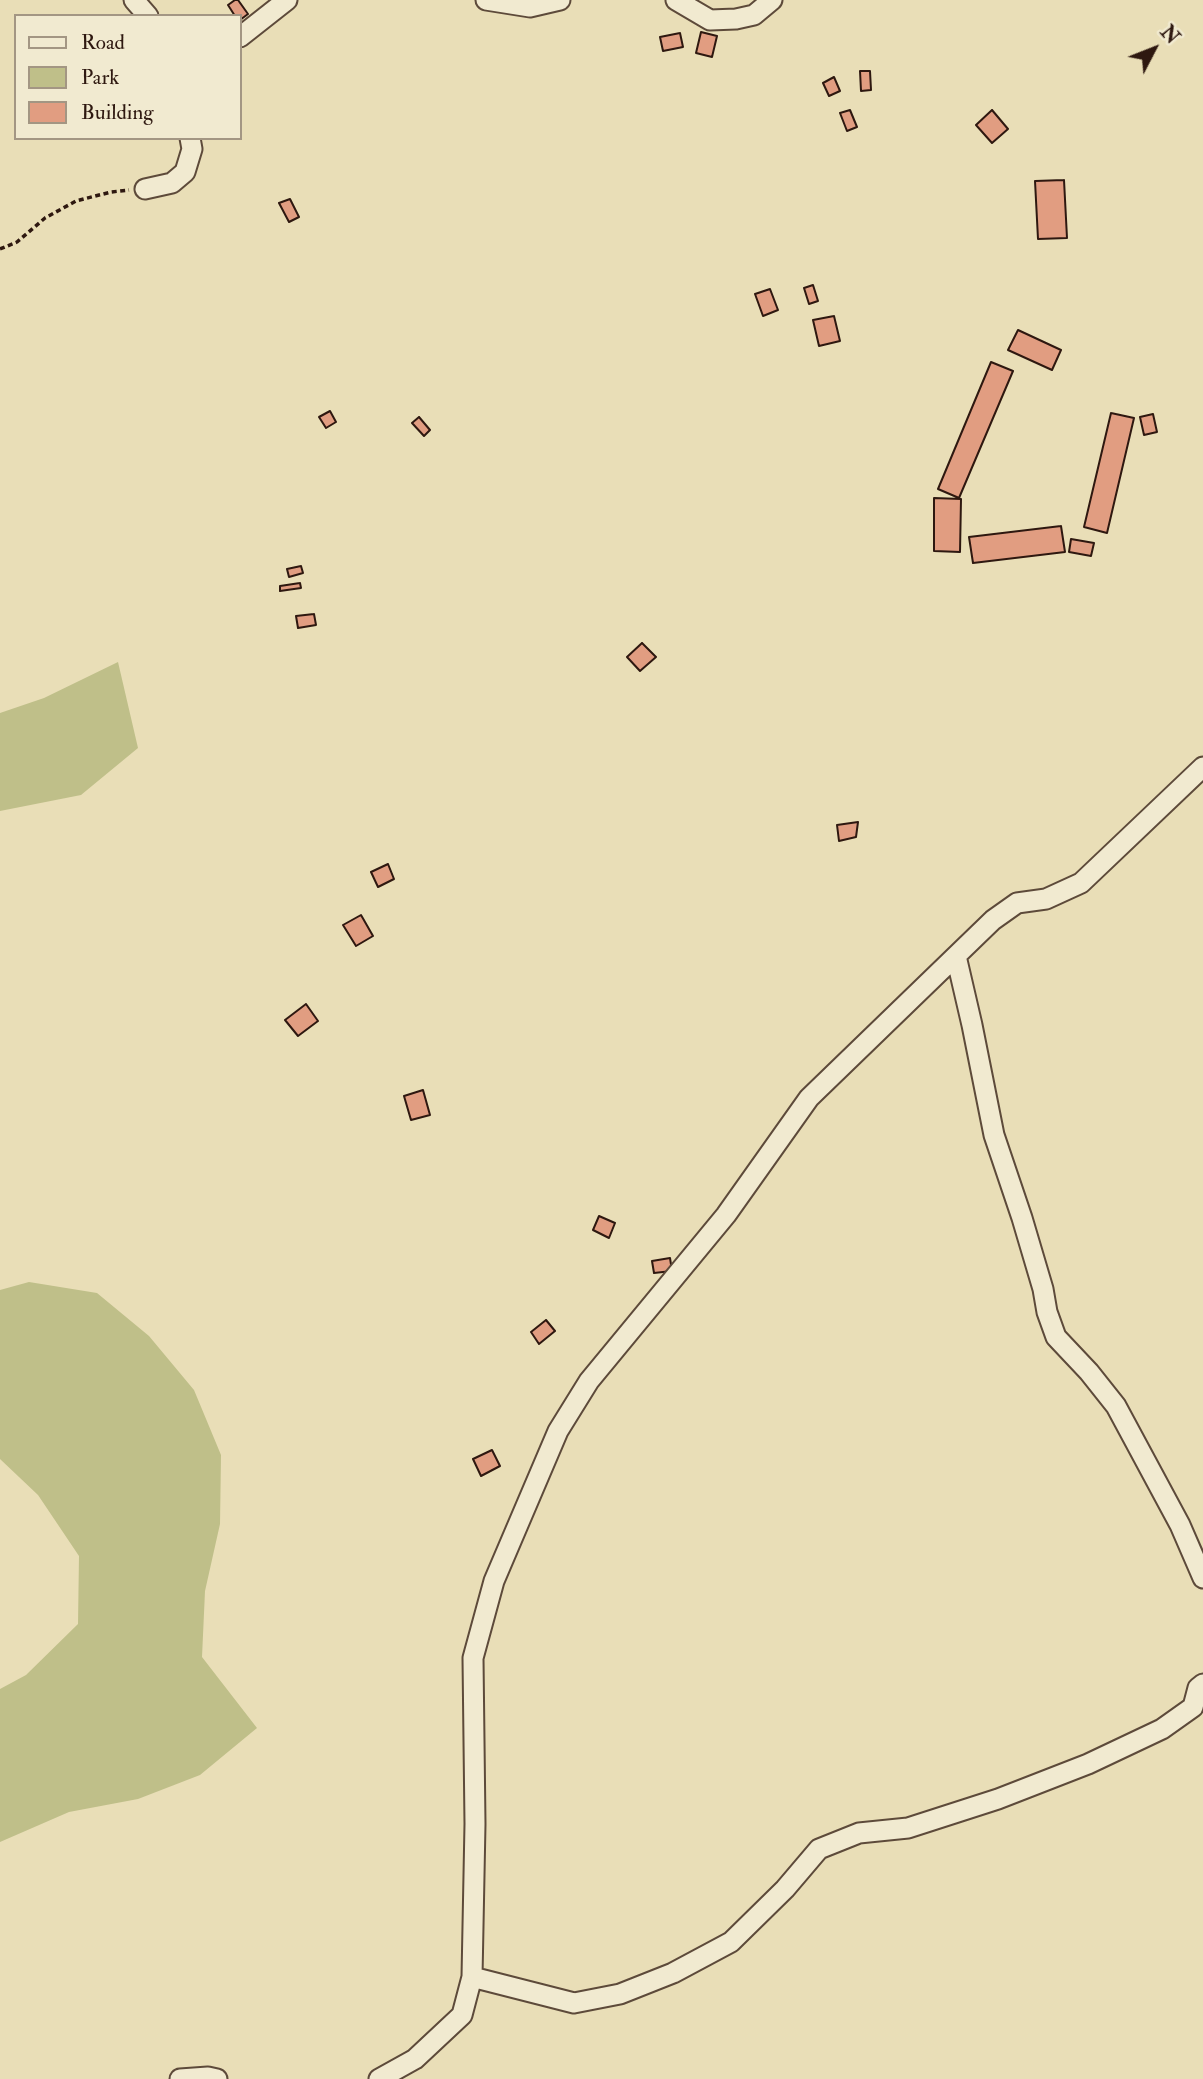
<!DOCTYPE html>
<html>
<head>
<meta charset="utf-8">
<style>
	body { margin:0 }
	#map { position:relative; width:1203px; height:2079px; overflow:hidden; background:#e9deb7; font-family:"IM FELL Double Pica",serif }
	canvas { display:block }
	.legend { position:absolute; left:14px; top:14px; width:228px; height:126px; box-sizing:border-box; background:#f1ead0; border:2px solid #a39683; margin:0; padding:9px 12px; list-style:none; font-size:21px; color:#2e1810 }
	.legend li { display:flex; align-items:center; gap:14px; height:35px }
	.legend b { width:35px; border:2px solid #a39683 }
	.north { position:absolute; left:1119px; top:14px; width:70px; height:70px; -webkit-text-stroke:5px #f1ead0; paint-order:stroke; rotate:48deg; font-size:19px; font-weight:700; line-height:28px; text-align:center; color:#2e1810 }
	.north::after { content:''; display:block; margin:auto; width:24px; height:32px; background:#2e1810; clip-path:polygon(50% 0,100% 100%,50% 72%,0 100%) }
</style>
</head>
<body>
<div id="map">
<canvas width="1203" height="2079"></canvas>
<ul class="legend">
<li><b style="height:9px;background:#f1ead0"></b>Road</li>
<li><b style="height:19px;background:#bfbf89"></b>Park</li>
<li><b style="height:19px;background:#e19d81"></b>Building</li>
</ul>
<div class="north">N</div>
</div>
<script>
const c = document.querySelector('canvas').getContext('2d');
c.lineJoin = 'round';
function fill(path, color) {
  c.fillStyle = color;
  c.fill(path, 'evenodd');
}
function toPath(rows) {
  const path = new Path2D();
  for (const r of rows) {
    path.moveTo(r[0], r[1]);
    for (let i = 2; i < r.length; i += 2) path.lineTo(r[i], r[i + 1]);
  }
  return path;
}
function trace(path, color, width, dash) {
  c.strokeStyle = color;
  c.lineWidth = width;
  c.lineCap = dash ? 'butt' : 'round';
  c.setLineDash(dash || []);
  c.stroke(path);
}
const green = toPath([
	[118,662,138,748,81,795,0,811,0,713,44,698],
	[29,1282,97,1293,149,1336,194,1390,221,1455,220,1524,205,1591,202,1657,257,1728,200,1775,138,1799,69,1812,0,1842,0,1689,26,1675,78,1624,79,1556,38,1495,0,1459,0,1290]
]);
const building = toPath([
	[235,0,238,0,248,14,240,20,240,16,235,16,228,5,235,0],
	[701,32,717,36,712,57,696,53,701,32],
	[680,33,683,47,663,51,660,37,680,33],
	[860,71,870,71,871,90,861,91,860,71],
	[834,77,840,91,829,96,823,83,834,77],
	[850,110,857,127,847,131,840,113,850,110],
	[992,110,1008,129,992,143,976,125,992,110],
	[1064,180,1067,238,1038,239,1035,181,1064,180],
	[290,199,299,217,289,222,279,203,290,199],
	[813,285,818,301,809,304,804,288,813,285],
	[770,289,778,310,763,316,755,294,770,289],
	[834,316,840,341,819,346,813,320,834,316],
	[1018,330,1061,350,1052,370,1008,350,1018,330],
	[991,362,1013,371,959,498,938,489,991,362],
	[330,411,336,422,326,428,319,417,330,411],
	[1111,413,1134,418,1107,533,1084,527,1111,413],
	[1153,414,1157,432,1144,435,1140,417,1153,414],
	[419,417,430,430,424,436,412,423,419,417],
	[934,498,961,499,960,552,934,551,934,498],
	[1061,526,1065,552,973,563,969,537,1061,526],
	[1071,539,1094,543,1091,556,1069,552,1071,539],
	[301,566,303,573,289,577,287,569,301,566],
	[300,583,301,588,280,591,280,586,300,583],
	[314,614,316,625,298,628,296,616,314,614],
	[642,643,656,657,640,671,627,657,642,643],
	[858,822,856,837,839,841,837,825,858,822],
	[388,864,394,879,378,887,371,872,388,864],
	[361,915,373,936,356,946,343,925,361,915],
	[306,1004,318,1021,298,1036,285,1020,306,1004],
	[423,1090,430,1115,411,1120,404,1096,423,1090],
	[599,1216,615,1223,609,1238,593,1230,599,1216],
	[670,1258,672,1271,654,1273,652,1261,670,1258],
	[546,1320,555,1331,539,1344,531,1332,546,1320],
	[492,1450,500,1466,481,1476,473,1459,492,1450]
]);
const path = toPath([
	[0,249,17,242,45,218,76,201,111,192,129,190]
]);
const street = toPath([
	[134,0,148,16],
	[486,0,530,7,560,0],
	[676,0,710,20,736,19,754,15,772,0],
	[240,37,287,0],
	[145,189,172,183,185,172,192,149,190,138],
	[956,956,972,1025,994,1135,1022,1218,1043,1289,1047,1312,1056,1337,1089,1372,1116,1406,1180,1525,1203,1578],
	[472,1977,574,2003,620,1994,673,1973,731,1942,785,1889,819,1849,859,1833,908,1828,998,1799,1088,1764,1162,1729,1193,1707,1198,1688,1203,1684],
	[180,2079,208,2077,217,2079],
	[379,2079,415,2059,462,2015,472,1977,475,1824,473,1658,494,1581,558,1431,589,1381,726,1215,809,1098,993,920,1017,903,1046,899,1081,883,1203,767]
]);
fill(green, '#bfbf89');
fill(building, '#e19d81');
trace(building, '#2e1810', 2);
trace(street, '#5d4a3a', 23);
trace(path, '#2e1810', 3.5, [5, 3.5]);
trace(street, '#f1ead0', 19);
</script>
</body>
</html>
